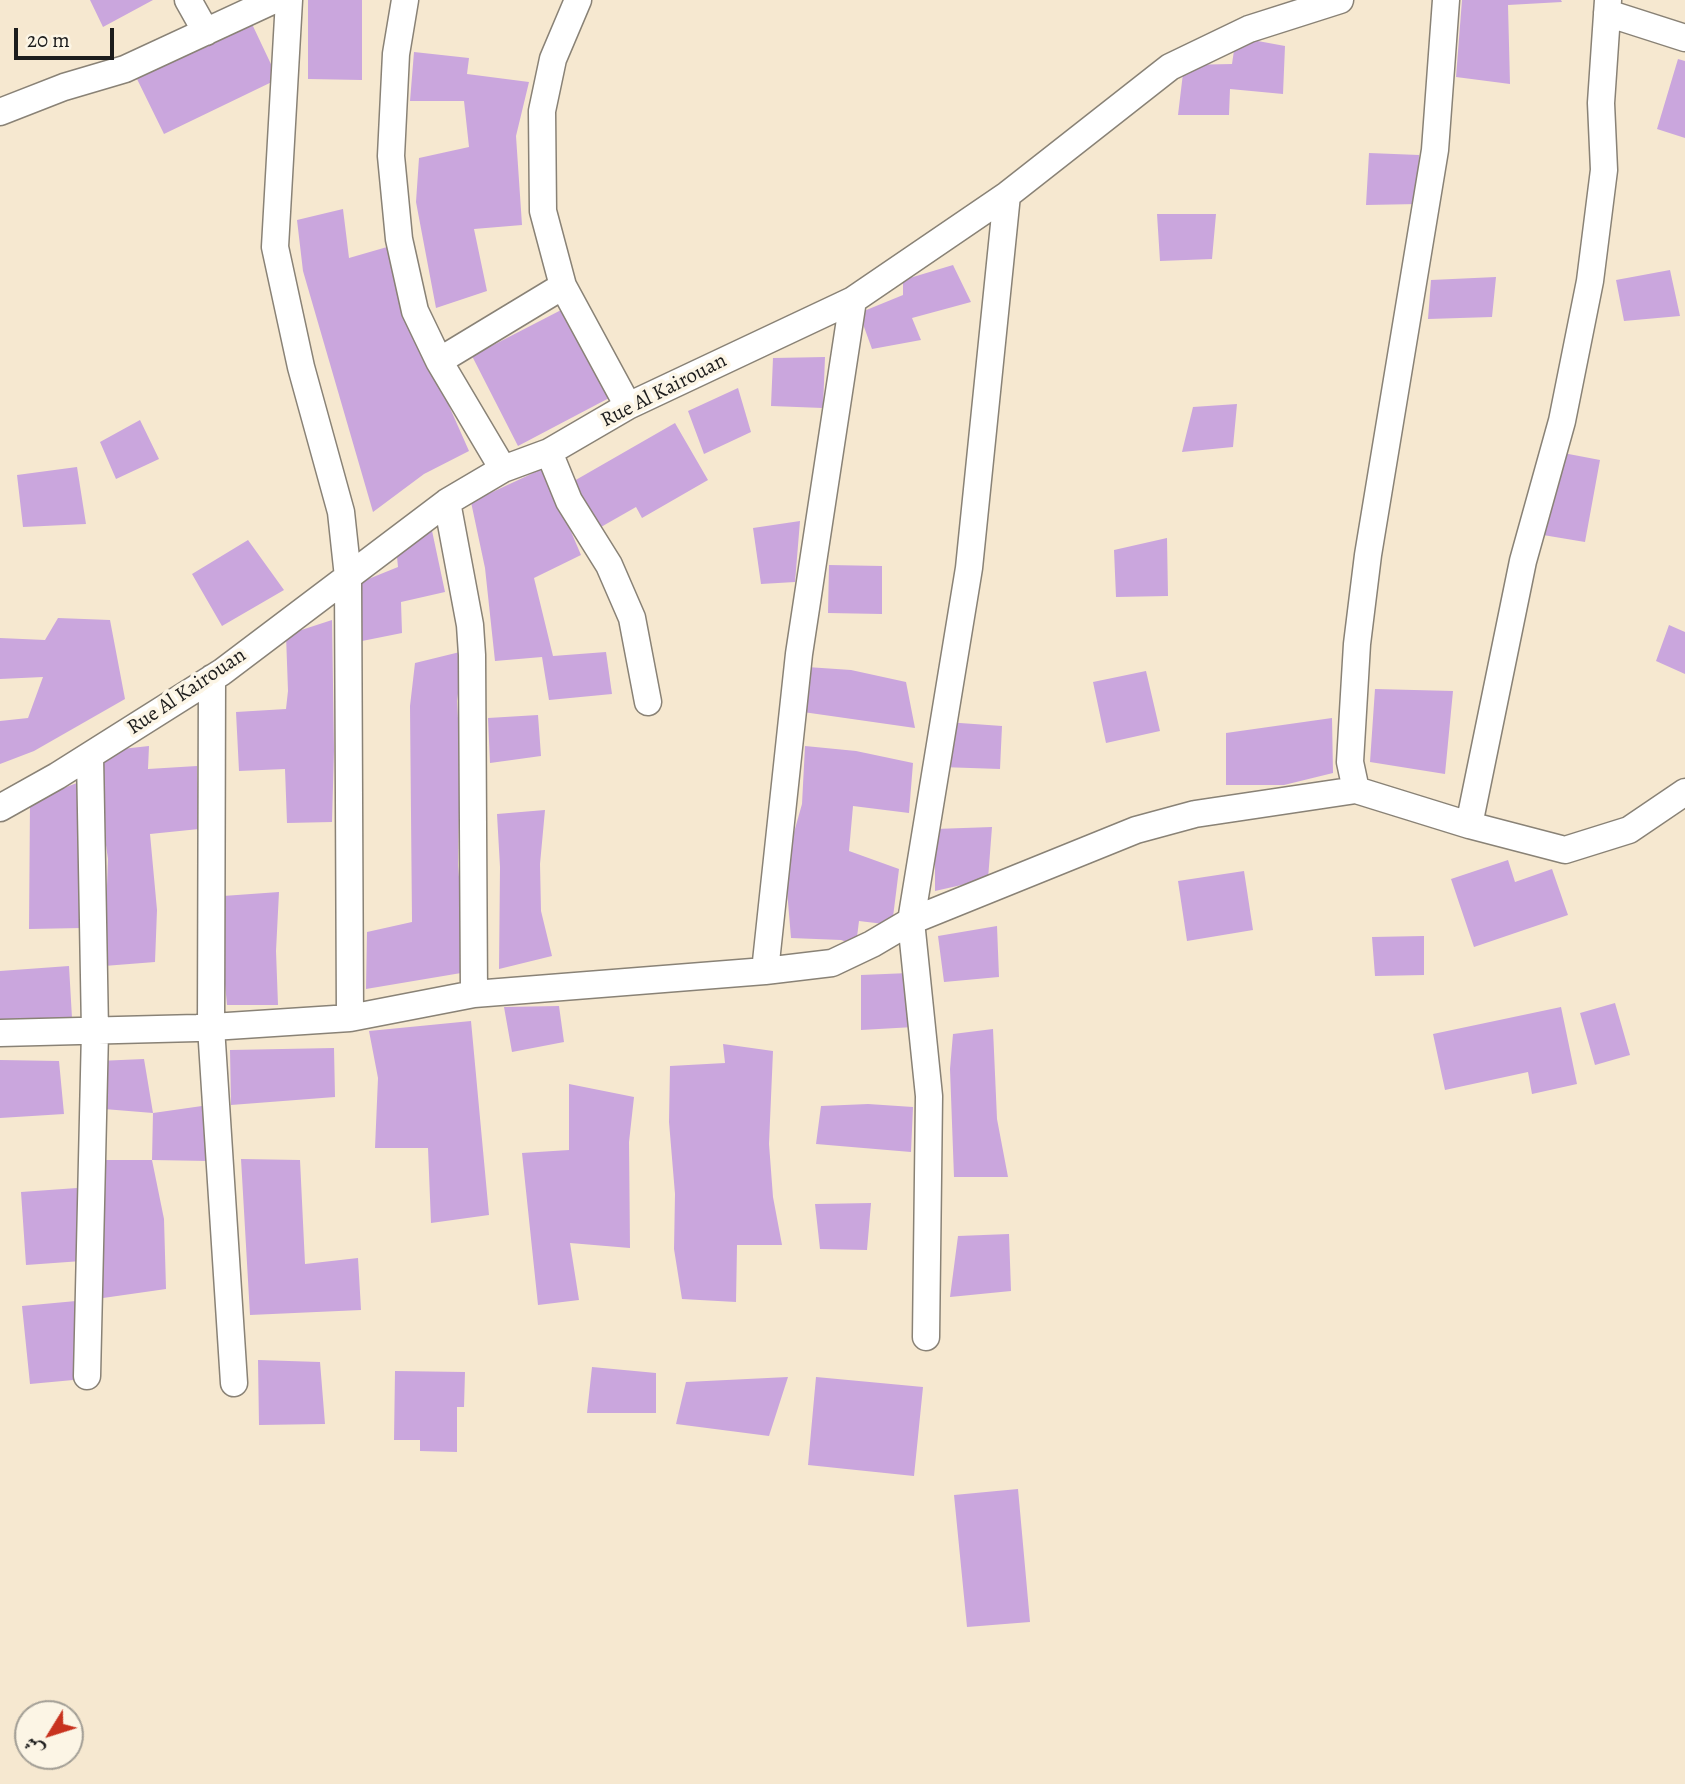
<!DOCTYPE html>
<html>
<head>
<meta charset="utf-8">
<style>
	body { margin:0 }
	#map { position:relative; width:1685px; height:1784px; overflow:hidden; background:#f6e8d0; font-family:Alegreya,Amiri,serif }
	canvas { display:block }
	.north { position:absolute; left:14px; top:1700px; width:70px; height:70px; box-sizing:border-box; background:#fcf5e5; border:2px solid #a29e95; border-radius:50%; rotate:232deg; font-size:19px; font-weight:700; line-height:28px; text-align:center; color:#1c1c1c }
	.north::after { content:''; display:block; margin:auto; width:24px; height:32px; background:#c8321e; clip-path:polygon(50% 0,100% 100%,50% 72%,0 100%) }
	.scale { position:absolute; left:14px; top:28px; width:100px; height:32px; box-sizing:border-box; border:4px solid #1c1c1c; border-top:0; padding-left:9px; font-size:21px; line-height:24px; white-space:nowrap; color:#1c1c1c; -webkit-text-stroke:5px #fcf5e5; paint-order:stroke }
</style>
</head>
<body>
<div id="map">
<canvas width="1685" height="1784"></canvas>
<div class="north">ش</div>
<div class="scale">20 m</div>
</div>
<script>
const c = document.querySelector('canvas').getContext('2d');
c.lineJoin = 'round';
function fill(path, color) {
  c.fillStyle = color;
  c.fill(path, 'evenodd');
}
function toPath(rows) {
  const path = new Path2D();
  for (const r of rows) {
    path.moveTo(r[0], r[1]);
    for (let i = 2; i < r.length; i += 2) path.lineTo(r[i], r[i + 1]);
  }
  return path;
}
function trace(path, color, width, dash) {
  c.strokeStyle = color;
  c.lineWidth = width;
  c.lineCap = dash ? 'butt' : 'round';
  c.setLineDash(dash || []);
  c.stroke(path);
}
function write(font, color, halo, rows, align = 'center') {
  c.font = font + ' Alegreya,serif';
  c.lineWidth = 7;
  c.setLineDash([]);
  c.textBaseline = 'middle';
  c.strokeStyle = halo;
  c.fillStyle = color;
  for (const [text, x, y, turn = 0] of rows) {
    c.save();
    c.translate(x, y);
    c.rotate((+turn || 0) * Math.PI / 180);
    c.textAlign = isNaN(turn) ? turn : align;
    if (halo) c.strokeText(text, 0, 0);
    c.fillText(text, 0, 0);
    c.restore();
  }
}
const building = toPath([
	[90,0,153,0,103,27],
	[308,0,362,0,362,80,308,79],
	[1462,0,1561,0,1562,2,1508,5,1510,84,1456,77],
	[252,24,278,79,164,134,137,79],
	[1236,37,1285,46,1283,94,1230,89,1229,115,1178,115,1184,65,1232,64],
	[414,52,469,58,467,74,529,82,516,136,522,225,474,229,487,291,436,308,416,202,419,158,469,147,464,101,410,101],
	[1678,59,1685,61,1685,138,1657,129],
	[1369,153,1419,155,1418,204,1366,205],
	[343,209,349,258,394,245,442,390,469,451,424,474,373,512,303,271,297,220],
	[1157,214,1216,214,1212,259,1160,261],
	[953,265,971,302,912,318,921,340,872,349,859,313,903,295,903,280],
	[1670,270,1680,316,1624,321,1616,280],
	[1496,277,1492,317,1428,319,1431,280],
	[565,308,611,397,518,446,472,356],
	[825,357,823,408,771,406,773,358],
	[738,388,751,432,704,454,688,411],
	[1237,404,1233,447,1182,452,1193,407],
	[140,420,159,459,116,479,100,442],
	[675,423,708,480,642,518,636,507,594,531,567,485],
	[1558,452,1600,460,1585,542,1543,535],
	[77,467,86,524,23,527,17,475],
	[544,468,581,555,534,578,553,656,606,652,612,694,549,700,542,657,495,661,485,568,471,502],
	[800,521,795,582,761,584,753,528],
	[431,526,445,592,401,602,402,633,357,642,356,584,398,567,396,547],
	[1167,538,1168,596,1116,597,1114,550],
	[248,540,284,590,222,626,192,574],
	[829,565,882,566,882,614,828,613],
	[58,618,110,620,125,699,34,751,0,764,0,721,28,718,43,677,0,679,0,638,45,640],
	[332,620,334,750,332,822,287,823,285,769,239,771,236,712,286,709,288,691,286,635],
	[1669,625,1685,632,1685,674,1656,661],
	[464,651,457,701,460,752,458,865,467,972,366,989,367,932,412,922,410,706,415,663],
	[807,667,851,670,906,682,915,728,803,712],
	[1146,671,1160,731,1106,743,1093,682],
	[1375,689,1453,691,1445,774,1370,762],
	[538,715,541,756,490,763,488,718],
	[1332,718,1333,773,1284,785,1226,785,1226,733],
	[946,722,1002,726,1000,769,941,767],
	[149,746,148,769,197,766,199,829,150,834,157,910,155,962,104,966,108,859,101,810,104,751],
	[805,746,856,751,913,763,909,813,853,806,849,851,899,869,892,925,859,921,856,945,841,940,791,938,787,890,791,843,802,804],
	[82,781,82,928,29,929,30,801],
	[545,810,540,864,541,911,552,956,499,969,500,867,497,814],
	[992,827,988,879,935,891,935,829],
	[1508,860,1515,882,1552,869,1568,915,1474,947,1451,879],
	[1244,871,1253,930,1187,941,1178,881],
	[279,892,276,951,278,1005,227,1005,222,953,223,896],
	[997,926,999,977,944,982,938,936],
	[1424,936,1424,975,1375,976,1372,937],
	[69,966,72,1018,0,1021,0,971],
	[909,973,914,1027,861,1030,861,975],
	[1615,1003,1630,1055,1595,1065,1580,1013],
	[559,1006,564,1042,512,1052,504,1007],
	[1561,1007,1577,1084,1532,1094,1528,1072,1445,1090,1433,1034],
	[471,1021,489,1215,431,1223,428,1148,375,1148,378,1078,369,1031],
	[993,1029,997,1119,1008,1177,954,1177,950,1069,953,1034],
	[723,1044,773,1051,769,1144,773,1197,782,1245,737,1245,736,1302,682,1299,674,1249,675,1194,669,1122,670,1066,725,1063],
	[334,1048,335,1097,231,1105,230,1050],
	[144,1059,153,1113,209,1105,209,1161,152,1160,153,1113,104,1109,98,1061],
	[0,1060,59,1061,64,1114,0,1118],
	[569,1084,634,1097,629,1142,630,1248,570,1243,579,1300,538,1305,522,1153,569,1150],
	[868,1104,913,1107,911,1152,816,1144,821,1106],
	[241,1159,300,1160,305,1264,358,1258,361,1310,250,1315],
	[103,1160,152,1160,164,1219,166,1289,103,1298,98,1213],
	[77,1188,82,1261,26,1265,21,1192],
	[871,1203,867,1250,820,1249,815,1204],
	[1009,1234,1011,1291,950,1297,958,1236],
	[76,1301,84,1379,30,1384,22,1306],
	[258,1360,320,1362,325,1424,259,1425],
	[592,1367,656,1373,656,1413,587,1413],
	[395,1371,465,1372,464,1407,457,1407,457,1452,420,1451,420,1440,394,1440],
	[788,1377,769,1436,676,1424,686,1382],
	[816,1377,923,1387,914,1476,808,1465],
	[1018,1489,1030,1622,967,1627,954,1495]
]);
const minor = toPath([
	[188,0,206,32],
	[289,0,275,247,301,367,341,512,348,577,350,1018],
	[405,0,396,54,391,156,399,239,415,311,439,361,503,469],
	[578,0,553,59,542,111,543,211,563,286,628,406],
	[1607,13,1685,38],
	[0,112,64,87,125,69,274,0],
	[439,361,563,286],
	[549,452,569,501,609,565,632,618,648,702],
	[447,502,470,625,472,655,474,994],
	[212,678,211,1027,234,1383],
	[1356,790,1469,825,1523,561,1562,421,1590,281,1604,170,1601,103,1608,0],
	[0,808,57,776,222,672,447,502,503,469,549,452,628,406,853,300,1007,195,1170,67,1249,29,1340,0],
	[1469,825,1565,850,1629,830,1685,792],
	[765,971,799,654,853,300],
	[0,1033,197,1028,350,1018,474,994,765,971,832,963,872,944,911,921,1136,830,1195,814,1356,790,1350,762,1357,644,1368,555,1435,150,1446,0],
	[926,1337,929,1096,911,921,969,568,1007,195],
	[87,1376,95,1031,90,756]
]);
const streetNames = [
	["Rue Al Kairouan",664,391,-27],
	["Rue Al Kairouan",187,692,-34]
];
fill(building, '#caa6dd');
trace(minor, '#898276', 29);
trace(minor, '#fff', 26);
write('21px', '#1c1c1c', '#fcf5e5', streetNames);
</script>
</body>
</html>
